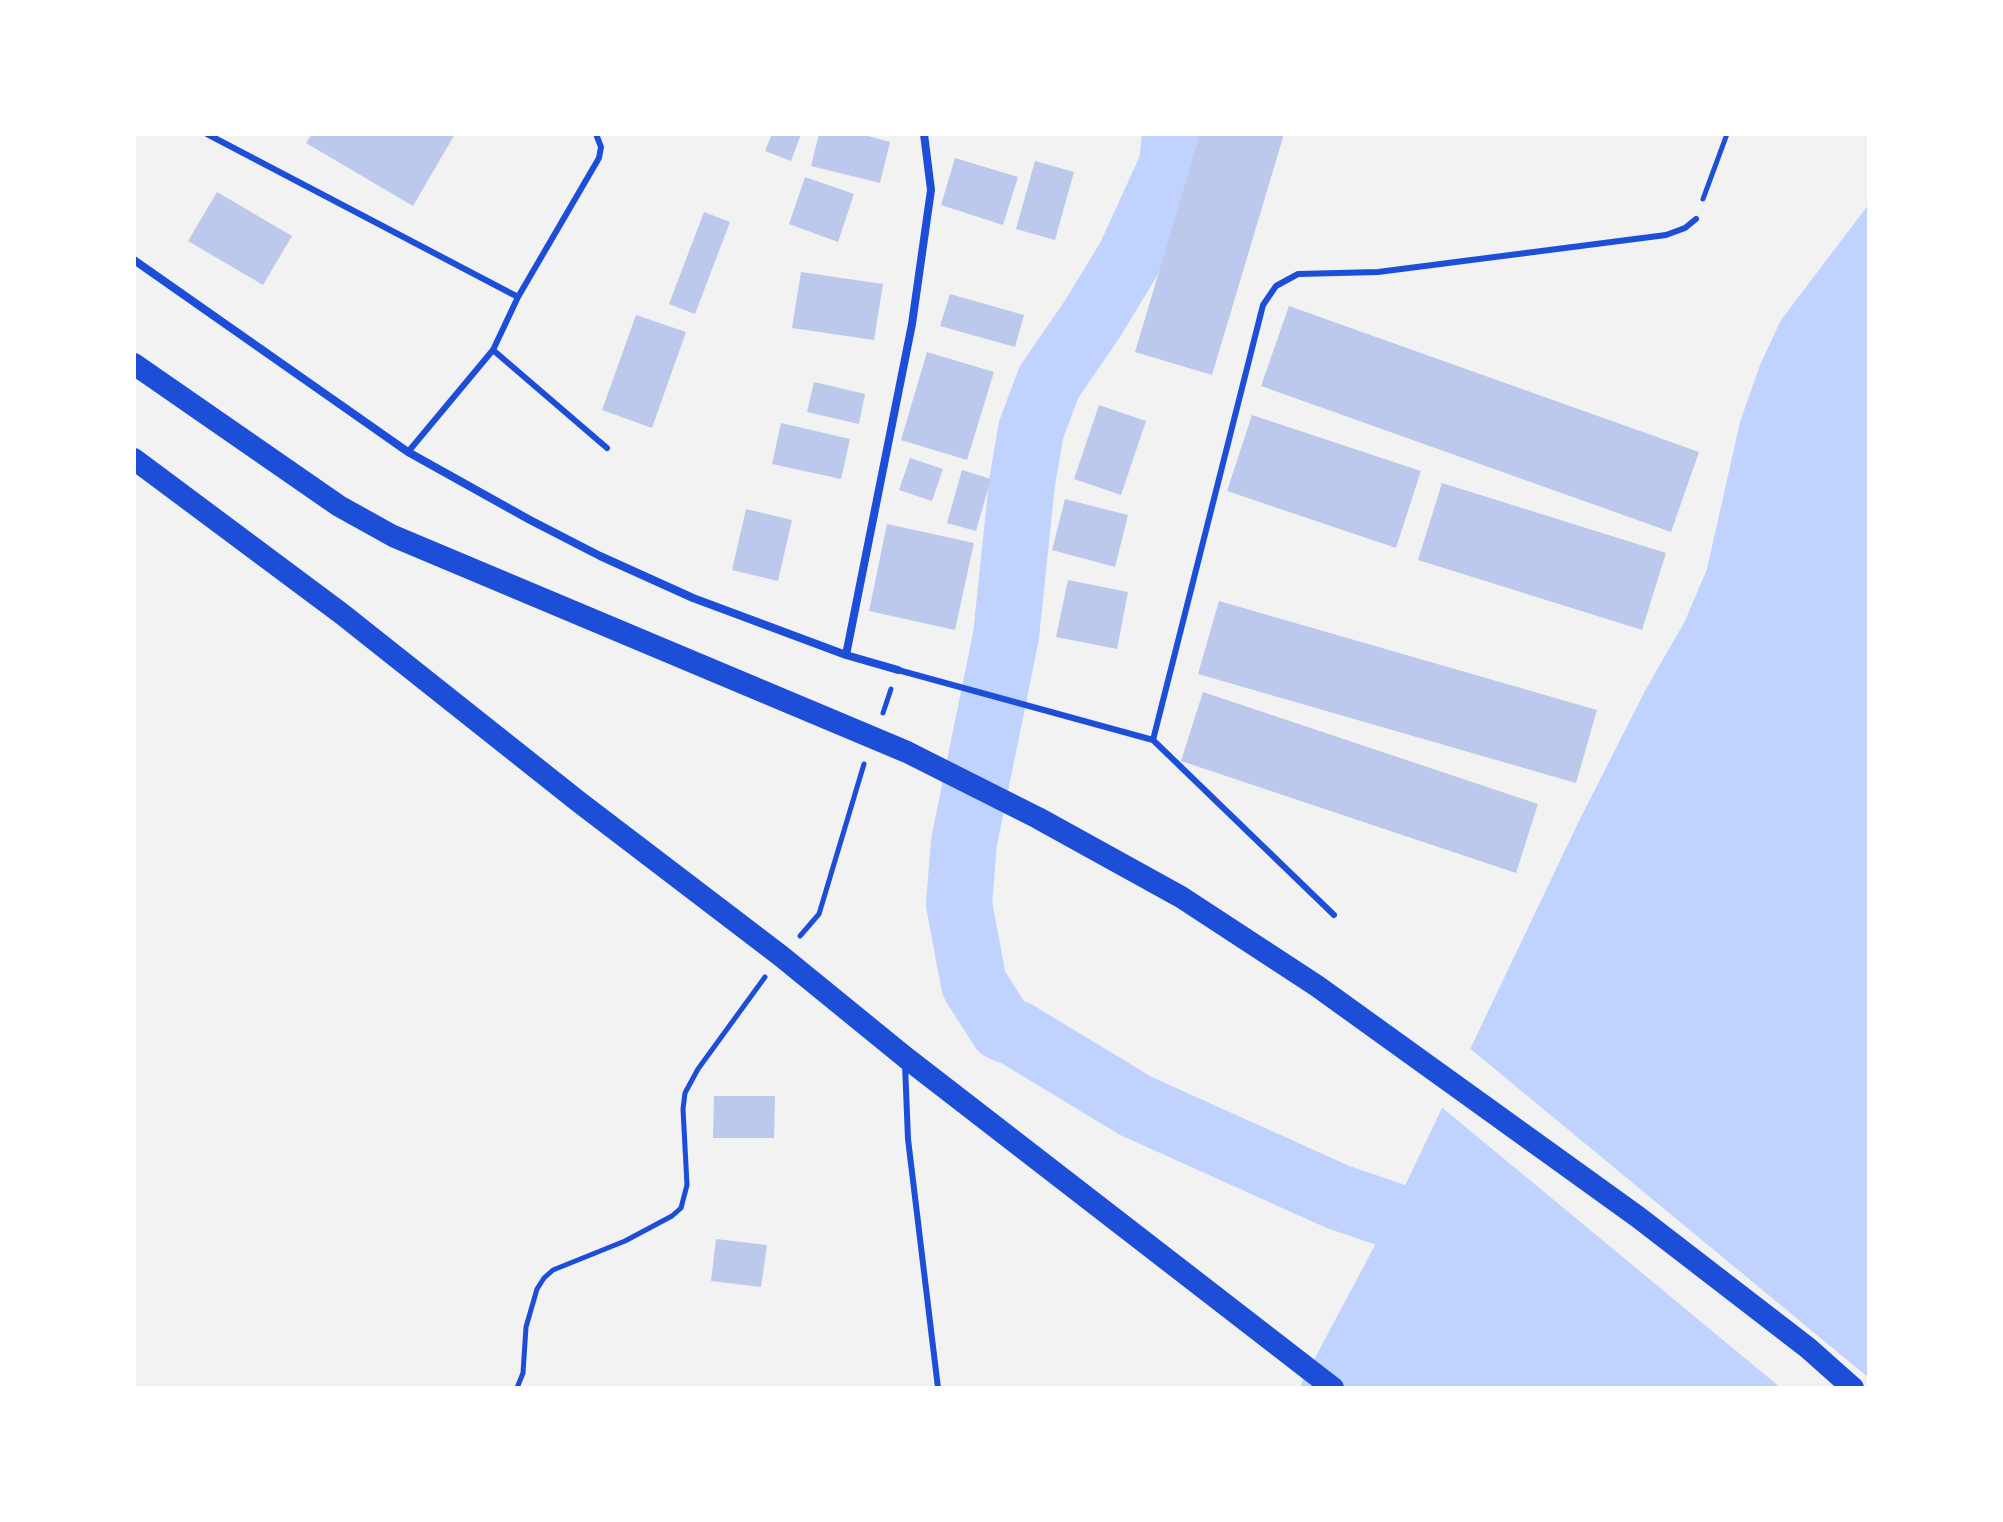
<!DOCTYPE html>
<html>
<head>
<meta charset="utf-8">
<style>
	body { margin:0 }
	#map { position:relative; width:2003px; height:1522px; overflow:hidden; background:#f2f2f2; font-family:Helvetica,sans-serif }
	canvas { display:block }
	.frame { position:absolute; inset:0; border:136px solid #fff; pointer-events:none }
</style>
</head>
<body>
<div id="map">
<canvas width="2003" height="1522"></canvas>
<div class="frame"></div>
</div>
<script>
const c = document.querySelector('canvas').getContext('2d');
c.lineJoin = 'round';
function fill(path, color) {
  c.fillStyle = color;
  c.fill(path, 'evenodd');
}
function toPath(rows) {
  const path = new Path2D();
  for (const r of rows) {
    path.moveTo(r[0], r[1]);
    for (let i = 2; i < r.length; i += 2) path.lineTo(r[i], r[i + 1]);
  }
  return path;
}
function trace(path, color, width, dash) {
  c.strokeStyle = color;
  c.lineWidth = width;
  c.lineCap = dash ? 'butt' : 'round';
  c.setLineDash(dash || []);
  c.stroke(path);
}
const water = toPath([
	[1869,204,1869,1388,1299,1388,1391,1215,1578,823,1646,689,1685,621,1707,569,1740,422,1760,365,1781,320]
]);
const pier = toPath([
	[1467,1046,1869,1378,1869,1388,1781,1388,1439,1105]
]);
const river = toPath([
	[1175,134,1172,165,1130,257,1093,318,1049,382,1031,430,1022,483,1006,636,964,842,959,904,974,984,1002,1028,1017,1034,1136,1106,1338,1197,1391,1215]
]);
const building = toPath([
	[312,134,455,134,413,206,306,143],
	[772,134,801,134,791,161,765,151],
	[819,134,861,134,890,142,880,183,811,166],
	[1200,134,1284,134,1212,375,1135,352],
	[955,158,1018,177,1003,225,941,205],
	[1035,161,1074,172,1055,240,1016,229],
	[805,177,854,194,838,242,789,224],
	[217,192,292,236,263,285,188,241],
	[704,212,730,222,695,314,669,304],
	[801,272,883,284,874,340,792,328],
	[950,294,1024,315,1015,347,940,326],
	[1289,306,1699,452,1671,532,1261,386],
	[636,315,686,332,652,428,602,410],
	[927,352,994,372,967,460,901,440],
	[814,382,865,394,859,424,807,412],
	[1099,405,1146,421,1121,495,1074,479],
	[1252,415,1421,471,1396,548,1227,491],
	[781,423,850,439,841,479,772,464],
	[910,458,943,469,932,501,899,490],
	[962,470,991,479,976,531,947,523],
	[1442,483,1666,553,1642,630,1418,560],
	[1065,499,1128,515,1115,567,1052,550],
	[746,509,792,520,778,581,732,570],
	[887,524,974,543,955,630,869,611],
	[1068,580,1128,592,1117,649,1056,637],
	[1219,601,1597,710,1576,783,1198,674],
	[1203,692,1538,804,1516,873,1181,761],
	[714,1096,775,1096,774,1138,713,1138],
	[716,1239,767,1245,761,1287,711,1281]
]);
const path = toPath([
	[1703,199,1727,134],
	[883,713,891,689],
	[800,936,819,914,864,764],
	[517,1388,523,1373,526,1327,537,1289,544,1278,553,1270,625,1241,672,1216,681,1208,687,1185,683,1109,685,1093,698,1069,765,977]
]);
const service = toPath([
	[207,134,518,297],
	[493,350,607,448],
	[408,452,493,350,518,297,599,158,601,147,596,134],
	[898,670,1153,740,1334,915],
	[1153,740,1263,305,1276,286,1298,274,1378,272,1666,235,1685,228,1696,219],
	[905,1064,908,1139,938,1388]
]);
const minor = toPath([
	[134,260,408,452,530,520,600,556,693,598,846,655,912,324,931,190,924,134],
	[846,655,898,670]
]);
const trunk = toPath([
	[134,364,339,506,393,536,907,752,1038,818,1181,897,1317,986,1638,1217,1808,1348,1853,1388],
	[134,459,342,614,579,802,781,956,905,1057,1333,1388]
]);
fill(water, '#bfd3fe');
fill(pier, '#f2f2f2');
trace(river, '#bfd3fe', 66);
fill(building, '#bdc9ec');
trace(path, '#1d4ed8', 5);
trace(service, '#1d4ed8', 6);
trace(minor, '#1d4ed8', 8);
trace(trunk, '#1d4ed8', 22);
</script>
</body>
</html>
